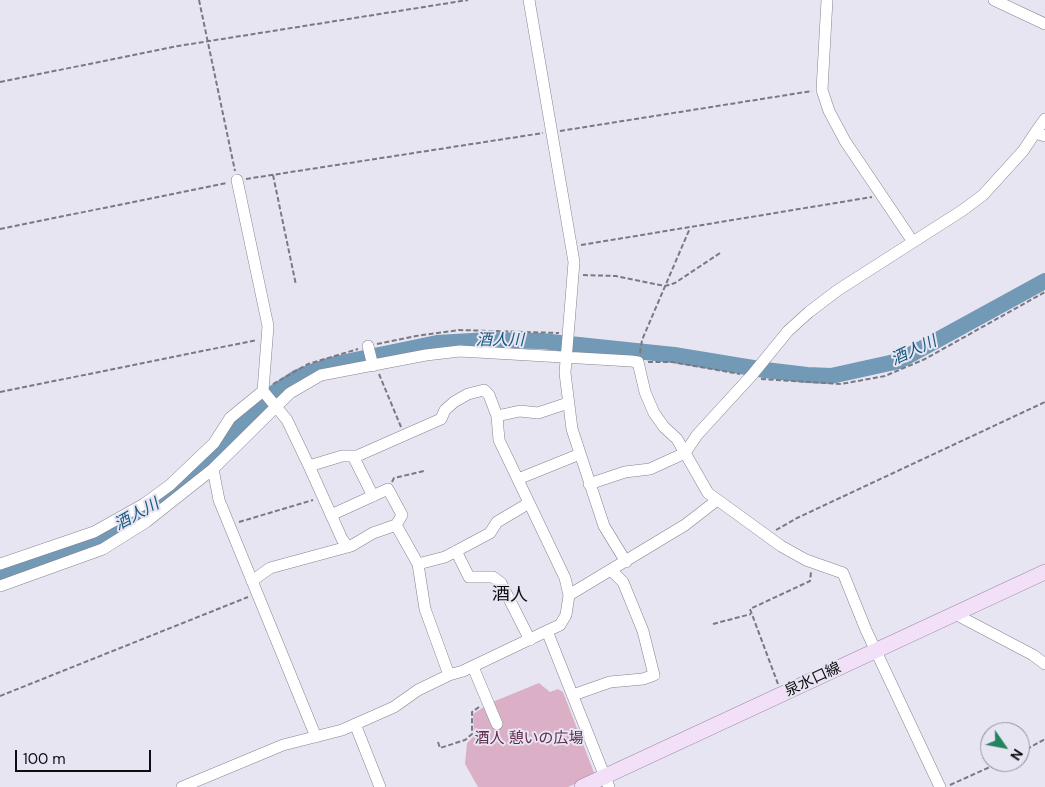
<!DOCTYPE html>
<html>
<head>
<meta charset="utf-8">
<style>
	body { margin:0 }
	#map { position:relative; width:1045px; height:787px; overflow:hidden; background:#e7e5f2; font-family:"DM Sans",sans-serif }
	canvas { display:block }
	.north { position:absolute; left:980px; top:722px; width:50px; height:50px; box-sizing:border-box; background:#e7e5f2; border:1px solid #908f98; border-radius:50%; rotate:123deg; font-size:14px; font-weight:700; line-height:20px; text-align:center; color:#0d0d11 }
	.north::after { content:''; display:block; margin:auto; width:18px; height:22px; background:#22855f; clip-path:polygon(50% 0,100% 100%,50% 72%,0 100%) }
	.scale { position:absolute; left:15px; top:750px; width:136px; height:22px; box-sizing:border-box; border:2px solid #0d0d11; border-top:0; padding-left:6px; font-size:15px; line-height:18px; white-space:nowrap; color:#0d0d11; -webkit-text-stroke:4px #e7e5f2; paint-order:stroke }
</style>
</head>
<body>
<div id="map">
<canvas width="1045" height="787"></canvas>
<div class="north">N</div>
<div class="scale">100 m</div>
</div>
<script>
const c = document.querySelector('canvas').getContext('2d');
c.lineJoin = 'round';
function fill(path, color) {
  c.fillStyle = color;
  c.fill(path, 'evenodd');
}
function toPath(rows) {
  const path = new Path2D();
  for (const r of rows) {
    path.moveTo(r[0], r[1]);
    for (let i = 2; i < r.length; i += 2) path.lineTo(r[i], r[i + 1]);
  }
  return path;
}
function trace(path, color, width, dash) {
  c.strokeStyle = color;
  c.lineWidth = width;
  c.lineCap = dash ? 'butt' : 'round';
  c.setLineDash(dash || []);
  c.stroke(path);
}
function write(font, color, halo, rows, align = 'center') {
  c.font = font + ' "DM Sans","Noto Sans JP",sans-serif';
  c.lineWidth = 4;
  c.setLineDash([]);
  c.textBaseline = 'middle';
  c.strokeStyle = halo;
  c.fillStyle = color;
  for (const [text, x, y, turn = 0] of rows) {
    c.save();
    c.translate(x, y);
    c.rotate((+turn || 0) * Math.PI / 180);
    c.textAlign = isNaN(turn) ? turn : align;
    if (halo) c.strokeText(text, 0, 0);
    c.fillText(text, 0, 0);
    c.restore();
  }
}
const green = toPath([
	[539,683,550,692,558,689,563,692,595,775,568,787,478,787,465,764,467,743,474,736,473,714,490,703]
]);
const river = toPath([
	[0,573,76,546,119,529,142,515,165,499,274,393,298,377,331,365,437,343,489,340,541,341,674,355,765,370,807,375,831,376,899,361,1045,281]
]);
const path = toPath([
	[199,0,235,171],
	[0,82,178,46,468,0],
	[560,131,812,91],
	[273,175,296,285],
	[246,179,543,133],
	[0,229,227,183],
	[581,245,872,197],
	[583,275,616,276,665,286,675,283,720,253],
	[377,344,416,336,459,330,559,333],
	[640,353,642,340,690,228],
	[648,362,672,362,740,374],
	[379,374,401,427],
	[761,379,841,384,885,376,925,359,1045,292],
	[273,384,308,364,358,349],
	[0,392,257,340],
	[392,482,394,478,424,471],
	[239,522,313,500],
	[776,530,797,518,1045,402],
	[713,624,751,614],
	[778,684,750,609,810,581,811,572],
	[0,696,248,597],
	[438,742,440,748,465,740,472,734,472,712,479,707],
	[1020,753,1045,739],
	[950,785,1001,762]
]);
const minor = toPath([
	[529,0,574,262,565,373,572,429,604,526,626,562],
	[827,0,822,90,829,111,845,141,913,242],
	[994,0,1045,24],
	[1035,133,1045,119],
	[368,346,373,366],
	[497,416,520,411,538,413,568,403],
	[353,456,373,496],
	[309,466,342,539,348,547],
	[518,479,580,454],
	[589,484,625,472,650,469,685,453,697,435,752,375,788,331,809,312,838,290,963,210,983,195,1023,151,1035,133,1045,136],
	[331,515,388,489,402,515,396,525],
	[456,551,469,577,493,577,501,583,530,640],
	[0,564,94,532,144,504,170,485,214,443,230,418,263,391],
	[418,564,425,609,449,675],
	[252,581,270,568,351,546,373,533,396,525,418,564,445,557,490,533,497,522,529,503],
	[0,586,103,549,146,522,213,469],
	[569,595,685,525,716,501],
	[955,614,1033,655,1045,664],
	[547,631,609,787],
	[473,667,497,724],
	[573,695,610,682,643,679,654,675,643,631,623,582,612,571],
	[355,724,380,787],
	[316,737,219,500,213,469,290,393,321,375,426,355,460,351,631,361,638,362,645,392,654,413,664,427,677,439,708,493,781,546,806,560,843,573,866,630,940,787],
	[182,787,283,745,342,730,394,707,418,690,449,675,463,671,547,631,560,625,566,615,569,595,565,578,499,440,497,416,489,395,484,390,468,394,454,402,445,410,441,419,357,456,342,456,309,466,287,420,263,391,268,326,237,180]
]);
const major = toPath([
	[582,787,1045,572]
]);
const streetNames = [
	["泉水口線",813,680,-25]
];
const parkNames = [
	["酒人 憩いの広場",529,739]
];
const waterNames = [
	["酒人川",500,341],
	["酒人川",914,351,-25],
	["酒人川",137,515,-29]
];
const quarterNames = [
	["酒人",510,595]
];
fill(green, '#dbb0c7');
trace(river, '#7299b6', 16);
trace(minor, '#85838f', 12);
trace(major, '#9c88a4', 16);
trace(path, '#7a7981', 2, [5, 2.5]);
trace(minor, '#fff', 11);
trace(major, '#f2dff8', 15);
write('15px', '#0d0d11', '#e7e5f2', streetNames);
write('15px', '#60294b', '#e7e5f2', parkNames);
write('italic 16px', '#16587f', '#e7e5f2', waterNames);
write('18px', '#0d0d11', '#e7e5f2', quarterNames);
</script>
</body>
</html>
